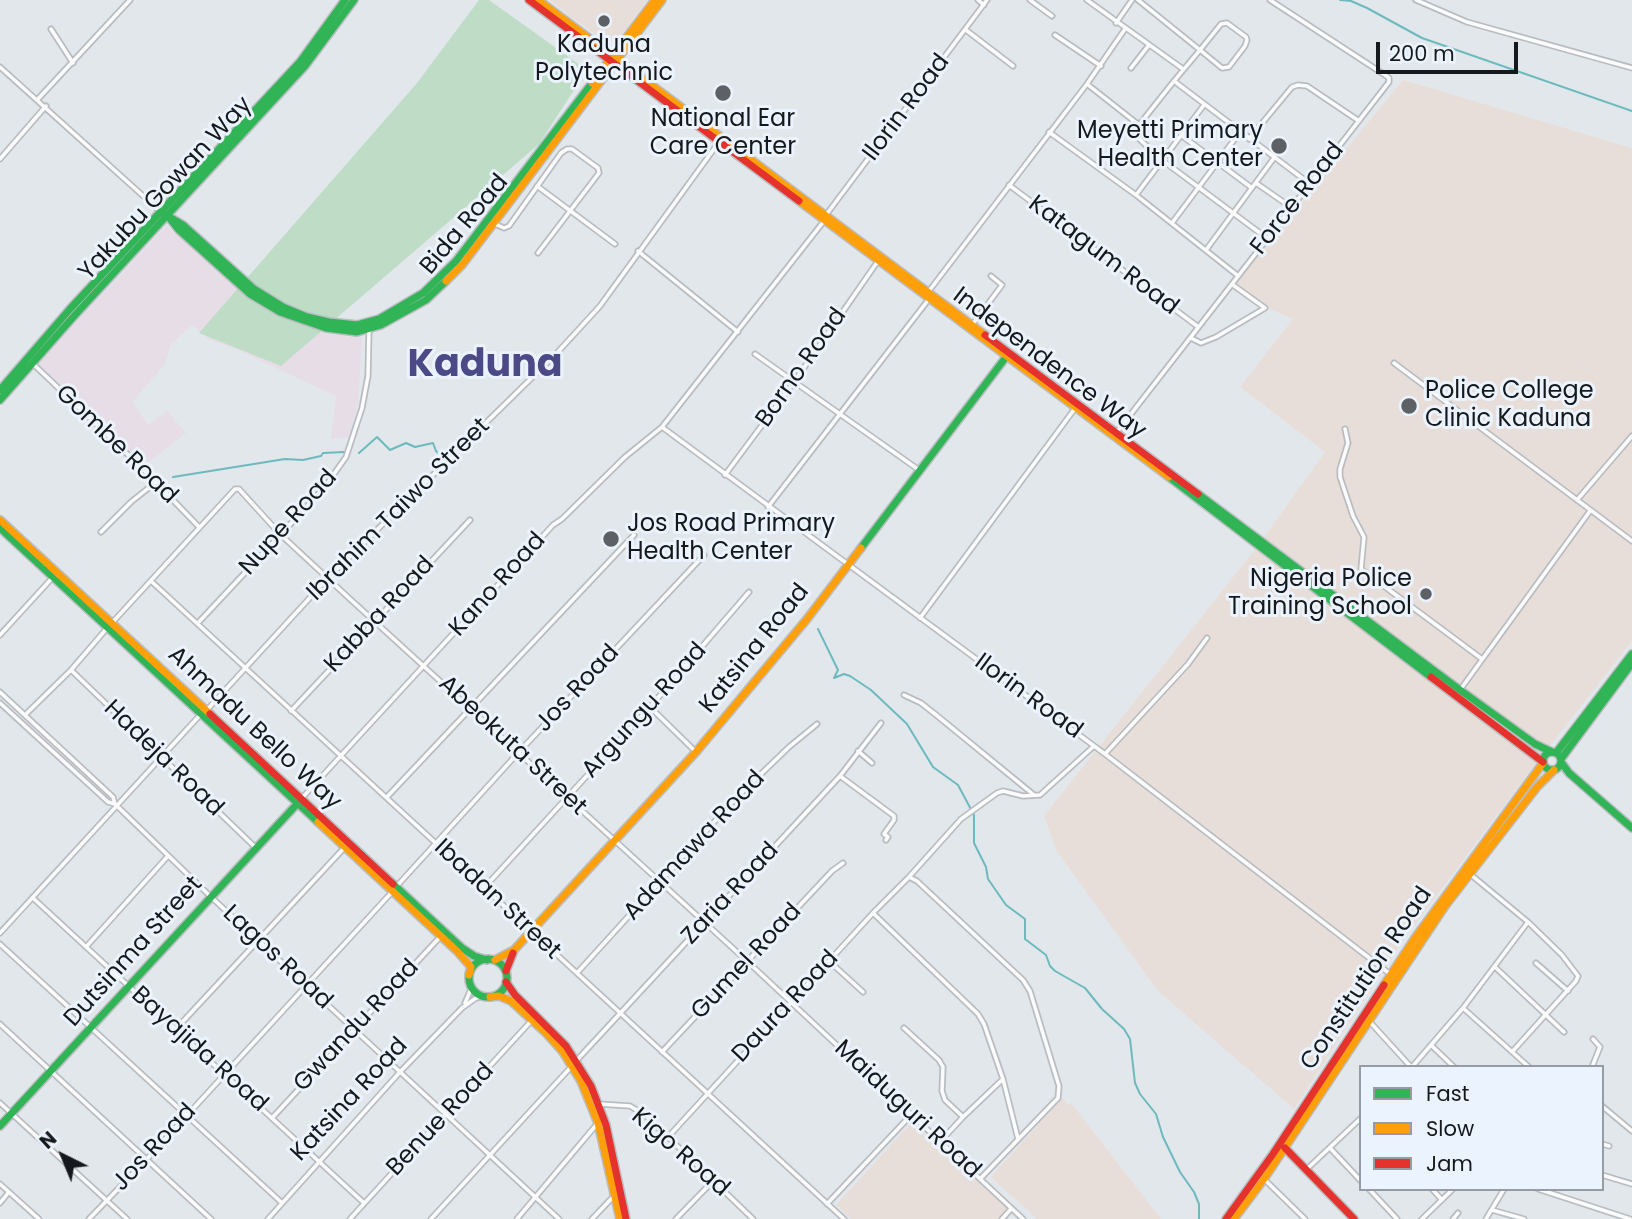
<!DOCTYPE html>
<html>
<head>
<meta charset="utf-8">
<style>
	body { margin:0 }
	#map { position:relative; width:1632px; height:1219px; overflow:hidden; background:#e2e7ec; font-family:Poppins,sans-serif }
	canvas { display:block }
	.legend { position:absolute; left:1359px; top:1065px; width:245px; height:126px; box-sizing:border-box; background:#ebf4fe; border:2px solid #969ca4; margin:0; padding:9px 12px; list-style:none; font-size:21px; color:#16191c }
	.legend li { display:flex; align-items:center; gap:14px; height:35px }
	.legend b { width:35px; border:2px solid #969ca4 }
	.north { position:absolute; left:28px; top:1121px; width:70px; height:70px; -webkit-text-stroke:5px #ebf4fe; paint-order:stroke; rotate:317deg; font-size:19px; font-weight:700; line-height:28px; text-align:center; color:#16191c }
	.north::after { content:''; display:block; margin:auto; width:24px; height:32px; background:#16191c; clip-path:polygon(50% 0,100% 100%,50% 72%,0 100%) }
	.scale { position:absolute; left:1376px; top:42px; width:142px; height:32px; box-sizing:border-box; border:4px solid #16191c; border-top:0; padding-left:9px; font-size:21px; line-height:24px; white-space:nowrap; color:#16191c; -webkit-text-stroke:5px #ebf4fe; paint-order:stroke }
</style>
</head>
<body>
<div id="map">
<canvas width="1632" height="1219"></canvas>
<ul class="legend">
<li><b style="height:9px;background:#30b455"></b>Fast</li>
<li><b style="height:9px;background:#ff9f0a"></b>Slow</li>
<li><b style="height:9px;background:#e5322d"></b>Jam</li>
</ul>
<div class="north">N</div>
<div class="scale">200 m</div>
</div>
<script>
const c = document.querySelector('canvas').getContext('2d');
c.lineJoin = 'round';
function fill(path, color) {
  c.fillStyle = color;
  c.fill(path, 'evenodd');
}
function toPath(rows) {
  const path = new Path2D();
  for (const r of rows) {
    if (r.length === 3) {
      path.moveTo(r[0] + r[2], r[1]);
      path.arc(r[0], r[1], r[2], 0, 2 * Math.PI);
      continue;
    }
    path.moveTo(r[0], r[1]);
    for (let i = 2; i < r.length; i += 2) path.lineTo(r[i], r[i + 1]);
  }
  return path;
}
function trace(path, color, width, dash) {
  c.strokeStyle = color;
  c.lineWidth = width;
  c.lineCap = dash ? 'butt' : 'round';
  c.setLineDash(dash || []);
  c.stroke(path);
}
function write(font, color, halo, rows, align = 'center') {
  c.font = font + ' Poppins,sans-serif';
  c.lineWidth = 6;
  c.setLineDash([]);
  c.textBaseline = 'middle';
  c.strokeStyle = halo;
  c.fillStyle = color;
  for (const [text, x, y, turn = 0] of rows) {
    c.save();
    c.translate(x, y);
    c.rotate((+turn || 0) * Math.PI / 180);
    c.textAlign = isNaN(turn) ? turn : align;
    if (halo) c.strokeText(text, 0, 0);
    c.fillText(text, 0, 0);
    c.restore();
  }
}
const commercial = toPath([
	[167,226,251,300,280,319,325,334,362,338,358,403,349,437,331,439,336,396,238,350,210,340,192,325,171,344,165,364,132,402,148,425,167,411,186,433,145,465,37,363]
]);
const education = toPath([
	[549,0,648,0,617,41,609,43,605,42],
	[1403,80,1632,148,1632,641,1530,771,1405,938,1294,1109,1158,991,1056,850,1044,816,1257,547,1325,452,1240,387,1293,319,1264,306,1235,284],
	[1062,1098,1068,1105,1071,1103,1161,1219,1037,1219,991,1177],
	[910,1124,1010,1209,999,1219,851,1219,836,1205]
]);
const green = toPath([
	[479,0,489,0,587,70,539,144,281,366,199,333,417,83]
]);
const stream = toPath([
	[1340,0,1351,1,1367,8,1422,38,1632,111],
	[359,453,377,437,390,450,406,443,415,447,433,443,436,451,441,456],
	[173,477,285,459,303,460,321,456,323,453,344,452],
	[818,629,838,670,834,678,844,674,850,676,871,690,907,724,933,767,958,785,974,815,974,843,986,867,988,879,1006,905,1025,919,1025,939,1046,955,1050,966,1055,971,1085,988,1102,1009,1124,1029,1130,1039,1135,1083,1140,1094,1156,1114,1163,1137,1180,1172,1194,1192,1199,1204,1199,1219]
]);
const street = toPath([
	[978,0,984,5],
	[1030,0,1052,16],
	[1087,0,1183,69],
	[1138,0,1200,50,1222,68,1229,67,1245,46,1247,40,1246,37,1227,23,1221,24,1200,50,1174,81,1139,125,1136,136,1162,160,1268,239],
	[1416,0,1467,22,1632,68],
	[1116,23,1132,0],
	[51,29,73,63],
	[966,30,1013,66],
	[1055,35,1101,66],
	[0,67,161,212],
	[1131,68,1149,45],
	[1174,81,1310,184],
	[1087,84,1139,125],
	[38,99,130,0],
	[1049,132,1136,195,1237,275],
	[1181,135,1252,188],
	[1249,139,1292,87,1298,85,1307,86,1359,121],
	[0,159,46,106],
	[1256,183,1292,208],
	[1009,185,1197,326],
	[537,186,615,244],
	[1136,195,1204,105],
	[826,215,987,0],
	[1172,223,1240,132],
	[495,224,504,228,509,226,561,153,567,149,572,149,598,168,599,173,538,253],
	[1206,250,1274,158],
	[638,251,738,332],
	[929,291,1087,84,1125,29],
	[973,324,1002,285,991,276],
	[1191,338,1201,343,1216,337,1265,308,1233,285],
	[755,354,919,470],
	[27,358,143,469,199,527],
	[1394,363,1632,541],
	[662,427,1105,754,1390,974],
	[1345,429,1348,443,1340,469,1340,477,1353,516,1364,537,1361,569,1482,659],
	[1117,432,1389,82,1389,78,1385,75,1270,0],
	[725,475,794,382,878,261],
	[1577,500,1632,436],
	[768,507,929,299],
	[101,532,131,502,156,482],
	[151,581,844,1219],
	[920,618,1076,407],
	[198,623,324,488,346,457,362,408,368,376,369,329],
	[111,624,235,489,239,489,280,534,350,599,748,962,1023,1219],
	[0,635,53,577],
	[71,670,255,847],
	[1460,690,1590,511],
	[0,692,113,797,115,804,210,896,559,1219],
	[904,695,921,703,935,714,1034,795],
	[0,703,108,802,115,804],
	[650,707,696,752],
	[206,711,328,578,556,354,600,306,719,142],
	[291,711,470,520],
	[25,715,71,670,108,627],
	[858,751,872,763],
	[1105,754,1188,664,1207,638],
	[840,776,894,816,894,820,884,834,888,837,886,840],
	[387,797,634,535],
	[302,798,553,525,562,519,625,457,662,427,824,221],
	[1470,874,1528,922,1562,955,1578,976,1576,981,1512,1052],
	[909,877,961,819,997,793,1003,791,1023,796,1040,795,1094,746],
	[396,887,518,753,704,555],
	[483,889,650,707,749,592],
	[33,898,364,1203],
	[873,913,978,1014,984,1024,1003,1079,1018,1139],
	[0,933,201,714],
	[0,944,281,1202],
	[86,947,168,856],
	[829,961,863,992],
	[1536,963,1568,991],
	[1495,967,1564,1032],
	[577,973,735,799,789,747,817,724],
	[465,1003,471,989,469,982],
	[1463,1008,1529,1067],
	[1370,1022,1411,1067],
	[0,1024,211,1219],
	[904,1028,939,1060,943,1067,942,1091,945,1100,963,1117],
	[175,1030,345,847],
	[1432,1046,1454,1067],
	[662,1052,832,871,843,863],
	[577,1060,840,776,881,723],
	[1412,1067,1463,1008,1528,922],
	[1592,1067,1600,1047,1593,1039],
	[0,1103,127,1219],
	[599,1104,630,1106,645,1115,753,1219],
	[1602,1106,1632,1131],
	[273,1117,440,937],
	[669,1136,873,913,909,877,917,881,1023,980,1030,991,1059,1086,1058,1098,981,1178],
	[940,1142,963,1117,1003,1079],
	[1602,1144,1609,1146],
	[1330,1148,1361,1181],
	[1306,1170,1361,1118],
	[1602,1175,1632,1184],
	[1264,1179,1305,1219],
	[0,1184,39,1219],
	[1369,1189,1397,1219],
	[1432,1189,1442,1200],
	[1538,1189,1630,1219],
	[0,1203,9,1192],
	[827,1204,911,1115],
	[1492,1210,1524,1219],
	[89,1219,146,1160,392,892],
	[268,1219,400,1072,462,1008,476,998,484,996],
	[350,1219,532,1020],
	[431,1219,571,1067],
	[517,1219,597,1124],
	[592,1219,613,1197],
	[676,1219,714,1180],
	[1002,1219,1011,1209],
	[1422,1219,1453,1189],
	[1453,1219,1458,1213],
	[1486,1219,1504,1189]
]);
const fast = toPath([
	[161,212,183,225,254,289,283,307,307,317,329,322,357,325,379,319,423,293,456,261,592,83],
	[168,216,179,230,250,294,280,312,326,328,357,332,381,325,426,300,446,281],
	[0,390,70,309,300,62,345,0],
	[0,400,75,315,305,66,354,0],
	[1169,477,1431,677],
	[1198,494,1460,690,1535,744,1552,752],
	[0,528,318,822],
	[861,548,1006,357],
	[1552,761,9],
	[1556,753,1632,654],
	[1561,759,1632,663],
	[1561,762,1569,773,1632,828],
	[393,884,462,948,474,956,487,960],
	[488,978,19],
	[0,1126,297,804]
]);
const slow = toPath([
	[538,0,985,335],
	[592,83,655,0],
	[799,201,1169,477],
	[446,281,462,265,662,0],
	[0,520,210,714],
	[318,822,457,951,471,967,469,975],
	[495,960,514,950,696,752,807,619,861,548],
	[1384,985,1415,938,1543,763],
	[490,997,499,996,511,1001,546,1033,563,1052,581,1081,598,1123,620,1219],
	[1234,1219,1264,1179,1445,906,1537,787,1554,770]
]);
const jam = toPath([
	[529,0,799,201],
	[985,335,1198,494],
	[1431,677,1543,762],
	[210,714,393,884],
	[506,971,513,953],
	[506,982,515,995,566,1046,591,1086,606,1125,626,1219],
	[1285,1148,1354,1219],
	[1226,1219,1273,1154,1384,985]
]);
const markers = [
	[604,21,7,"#5d6165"],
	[723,93,9,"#5d6165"],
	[1279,146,9,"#5d6165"],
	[1409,406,9,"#5d6165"],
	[611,539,9,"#5d6165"],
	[1426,594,7,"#5d6165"]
];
const poiNames = [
	["Kaduna",604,46],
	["Polytechnic",604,74],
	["National Ear",723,120],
	["Care Center",723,148],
	["Meyetti Primary",1263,132,"right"],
	["Health Center",1263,160,"right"],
	["Police College",1425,392,"left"],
	["Clinic Kaduna",1425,420,"left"],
	["Jos Road Primary",627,525,"left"],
	["Health Center",627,553,"left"],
	["Nigeria Police",1412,580,"right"],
	["Training School",1412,608,"right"]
];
const streetNames = [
	["Ilorin Road",907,108,-53],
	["Yakubu Gowan Way",166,189,-47],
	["Force Road",1298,199,-52],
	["Bida Road",465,225,-50],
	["Katagum Road",1103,256,37],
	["Independence Way",1049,364,37],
	["Borno Road",802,368,-55],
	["Gombe Road",116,445,44],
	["Ibrahim Taiwo Street",399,510,-45],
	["Nupe Road",289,523,-48],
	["Kano Road",498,585,-48],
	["Kabba Road",380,615,-47],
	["Katsina Road",755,649,-51],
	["Jos Road",578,689,-47],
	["Ilorin Road",1028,697,36],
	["Argungu Road",645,711,-48],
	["Ahmadu Bello Way",254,729,43],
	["Abeokuta Street",512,746,43],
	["Hadeja Road",163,759,44],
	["Adamawa Road",695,846,-47],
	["Zaria Road",731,894,-47],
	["Ibadan Street",497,900,43],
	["Dutsinma Street",134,952,-48],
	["Lagos Road",277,958,43],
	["Gumel Road",747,962,-47],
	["Constitution Road",1367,979,-56],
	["Daura Road",786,1007,-47],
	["Gwandu Road",357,1026,-47],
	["Bayajida Road",199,1050,42],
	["Katsina Road",350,1100,-47],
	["Maiduguri Road",907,1110,43],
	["Benue Road",441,1120,-47],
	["Jos Road",155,1148,-47],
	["Kigo Road",680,1153,41]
];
const townNames = [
	["Kaduna",485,366]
];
fill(commercial, '#e7dde6');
fill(education, '#e8ded9');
fill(green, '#bfddc6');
trace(stream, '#6cbabe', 2);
trace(street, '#b9bdc1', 7);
trace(fast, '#b9bdc1', 10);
trace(slow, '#b9bdc1', 10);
trace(jam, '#b9bdc1', 10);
trace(street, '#fbfbfc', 3.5);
trace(fast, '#30b455', 7);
trace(slow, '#ff9f0a', 7);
trace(jam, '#e5322d', 7);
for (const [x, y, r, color] of markers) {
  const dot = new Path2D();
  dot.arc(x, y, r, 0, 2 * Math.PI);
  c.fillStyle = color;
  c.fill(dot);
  trace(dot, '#ebf4fe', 2.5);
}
write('24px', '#16191c', '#ebf4fe', poiNames);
write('24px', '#16191c', '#ebf4fe', streetNames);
write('bold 38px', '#4c4987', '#ebf4fe', townNames);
</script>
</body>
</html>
